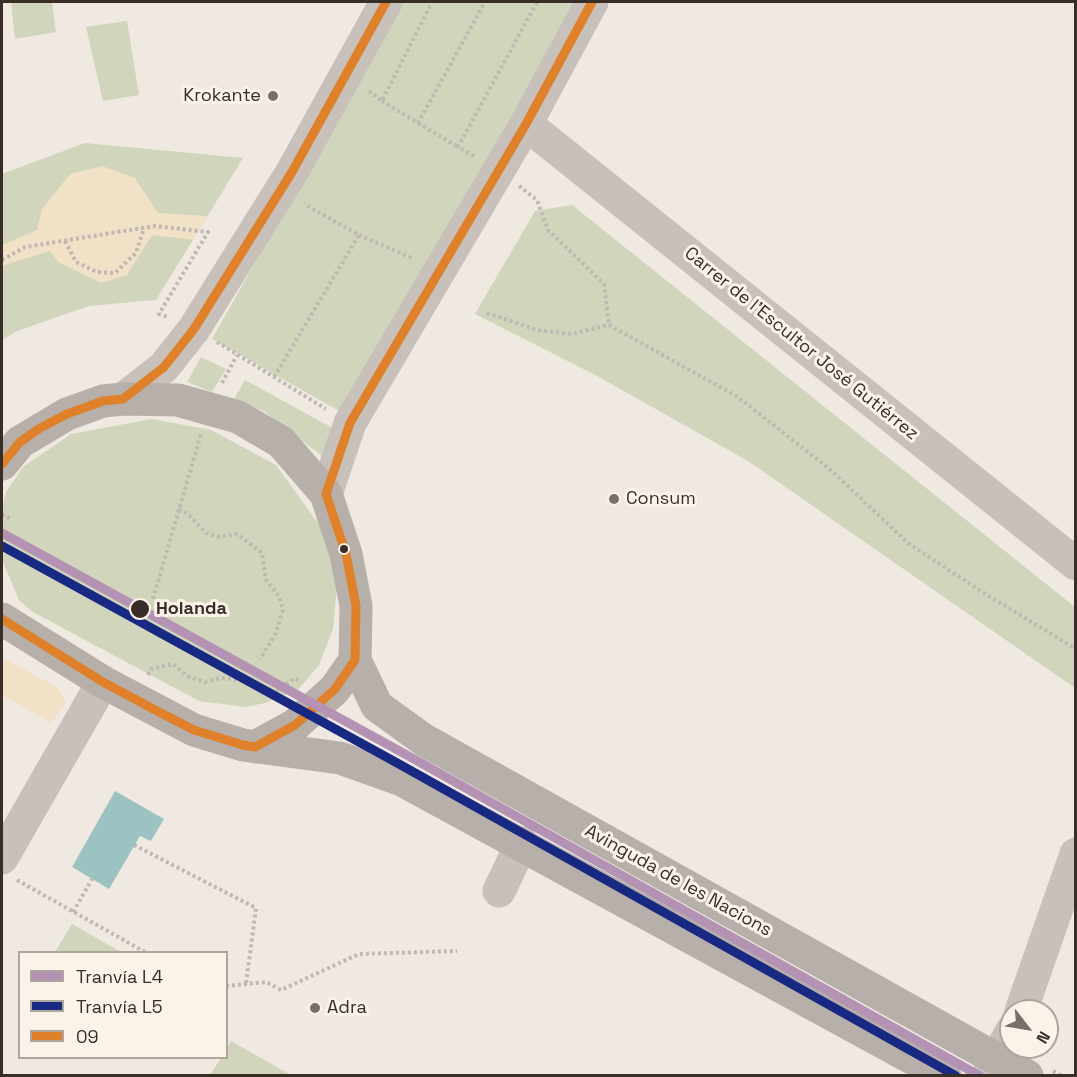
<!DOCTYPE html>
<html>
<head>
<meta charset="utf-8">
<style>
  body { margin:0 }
  #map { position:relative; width:1077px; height:1077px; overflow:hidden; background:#efe9e2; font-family:"Space Grotesk",sans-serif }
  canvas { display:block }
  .frame { position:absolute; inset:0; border:3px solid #392d28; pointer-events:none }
  .legend { position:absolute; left:18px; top:951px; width:210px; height:108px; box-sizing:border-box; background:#fbf3e9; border:2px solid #ada49c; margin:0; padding:8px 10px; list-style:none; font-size:18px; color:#392d28 }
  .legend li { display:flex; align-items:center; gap:12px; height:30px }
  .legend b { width:30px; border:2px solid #ada49c }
  .north { position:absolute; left:999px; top:999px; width:60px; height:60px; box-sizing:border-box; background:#fbf3e9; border:2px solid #ada49c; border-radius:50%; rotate:121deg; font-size:16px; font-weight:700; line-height:24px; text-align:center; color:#392d28 }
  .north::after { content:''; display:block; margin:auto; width:21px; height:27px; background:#796f69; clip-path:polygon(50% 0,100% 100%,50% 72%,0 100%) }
</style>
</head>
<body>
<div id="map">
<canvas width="1077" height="1077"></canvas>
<div class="frame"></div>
<ul class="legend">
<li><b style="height:8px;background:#b392b3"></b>Tranvía L4</li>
<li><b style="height:8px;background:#172983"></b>Tranvía L5</li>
<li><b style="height:8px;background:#df802a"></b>09</li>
</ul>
<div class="north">N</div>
</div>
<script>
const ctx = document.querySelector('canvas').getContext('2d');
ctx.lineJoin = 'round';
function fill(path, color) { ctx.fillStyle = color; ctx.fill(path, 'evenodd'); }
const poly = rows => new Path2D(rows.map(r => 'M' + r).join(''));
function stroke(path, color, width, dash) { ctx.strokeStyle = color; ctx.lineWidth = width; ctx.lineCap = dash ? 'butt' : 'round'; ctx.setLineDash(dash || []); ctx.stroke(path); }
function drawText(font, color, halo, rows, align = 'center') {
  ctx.font = font + ' "Space Grotesk",sans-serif'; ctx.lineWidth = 6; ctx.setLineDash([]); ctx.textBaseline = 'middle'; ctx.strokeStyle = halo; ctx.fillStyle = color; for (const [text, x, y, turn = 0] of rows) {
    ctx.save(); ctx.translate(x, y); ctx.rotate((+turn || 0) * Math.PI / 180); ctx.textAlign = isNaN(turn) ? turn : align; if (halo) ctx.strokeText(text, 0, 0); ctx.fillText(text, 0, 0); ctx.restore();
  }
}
const green = poly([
  [11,2,52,2,56,32,15,39],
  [397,2,580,2,346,415,212,339,357,81],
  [127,21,139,95,103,101,86,27],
  [85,143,243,158,156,300,89,306,17,331,2,340,2,174],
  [572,205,1075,607,1075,688,748,461,599,377,475,314,535,211],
  [201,357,226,369,212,392,187,382],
  [245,380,338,431,322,456,265,412,234,399],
  [152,419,211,430,276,465,328,537,337,586,333,629,319,665,298,690,265,703,246,707,199,701,33,612,19,600,2,560,2,508,6,492,23,467,71,434],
  [72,924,121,952,55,952],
  [231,1041,291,1075,210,1075,221,1058,226,1058,227,1048]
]);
const sand = poly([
  [102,166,135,178,158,213,207,216,193,240,152,235,127,275,101,283,58,262,50,251,2,266,2,245,37,230,42,209,70,174],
  [2,657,58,688,66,703,51,723,2,695]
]);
const water = poly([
  [115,791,164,819,151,841,140,836,109,889,72,867]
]);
const path = poly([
  [369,91,382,101,432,2],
  [382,101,418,123,485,2],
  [418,123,458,147],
  [474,156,458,147,537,2],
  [519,186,537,200,548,230,604,284,609,324],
  [359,235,414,259],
  [65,241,76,262,97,272,115,273,136,253,144,228],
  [2,260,25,247,155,226,208,232,159,314,168,317],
  [487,313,537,330,571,334,609,325,738,397,832,471,908,543,987,595,1076,649],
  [217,342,326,409],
  [274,377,359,235,304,204],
  [222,383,237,355],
  [179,509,188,514,206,533,220,537,237,534,262,553,266,580,279,596,283,610,275,635,260,659],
  [2,514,11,519],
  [153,599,201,434],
  [148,675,151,669,173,664,187,676,205,682,221,678,239,680,263,687,271,695,295,678,301,682],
  [134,845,256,908,246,984],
  [17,880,145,952],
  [73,912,92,879],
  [226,986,266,982,281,990,359,954,457,951],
  [1053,1071,1062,1076]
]);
const minor = poly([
  [526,124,1076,564],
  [123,399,164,367,194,329,292,172,386,2],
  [326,494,350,423,526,124,592,2],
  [2,858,103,682],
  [499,891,522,843],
  [1021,1011,1076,854],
  [988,1076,1011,1032]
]);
const major = poly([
  [2,464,20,442,67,414,103,401,123,399,178,400,238,417,281,442,326,494,346,554,356,606,355,660,335,689,295,725,255,747],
  [2,619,103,682,194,730,243,745,340,758,402,780,945,1076],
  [355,660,377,706,424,740,1027,1076]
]);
const bus1 = poly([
  [2,464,20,442,40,428,67,414,103,401,123,399,164,367,194,329,292,172,386,2],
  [2,619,103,682,157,711,194,730,243,745,255,747,295,725,335,689,355,660,356,606,346,554,326,494,350,423,526,124,592,2]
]);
const tram1 = poly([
  [2,533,405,754,980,1076]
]);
const tram2 = poly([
  [2,546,399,764,956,1076]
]);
const markers = [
  [273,96,6,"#796f69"],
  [614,499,6,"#796f69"],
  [344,549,5,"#392d28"],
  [140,609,10,"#392d28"],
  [315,1008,6,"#796f69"]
];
const poiNames = [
  ["Krokante",261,96,"right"],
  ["Consum",626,499],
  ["Adra",327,1008]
];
const streetNames = [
  ["Carrer de l'Escultor José Gutiérrez",801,344,39],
  ["Avinguda de les Nacions",678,881,29]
];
const stopNames = [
  ["Holanda",156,609]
];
fill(green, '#d0d5bb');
fill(sand, '#f0e1c7');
fill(water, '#9cc2c1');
stroke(path, '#c0b9b3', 4, [3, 3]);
stroke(minor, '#c8c0ba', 33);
stroke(major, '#b7afa9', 33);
stroke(bus1, '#df802a', 9);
stroke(tram1, '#b392b3', 9);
stroke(tram2, '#172983', 9);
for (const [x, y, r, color] of markers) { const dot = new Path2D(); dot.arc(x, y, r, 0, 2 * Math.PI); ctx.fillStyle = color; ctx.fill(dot); stroke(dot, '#fbf3e9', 2); }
drawText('18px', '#392d28', '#fbf3e9', poiNames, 'left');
drawText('18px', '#392d28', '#fbf3e9', streetNames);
drawText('bold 18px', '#392d28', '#fbf3e9', stopNames, 'left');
</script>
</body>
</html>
